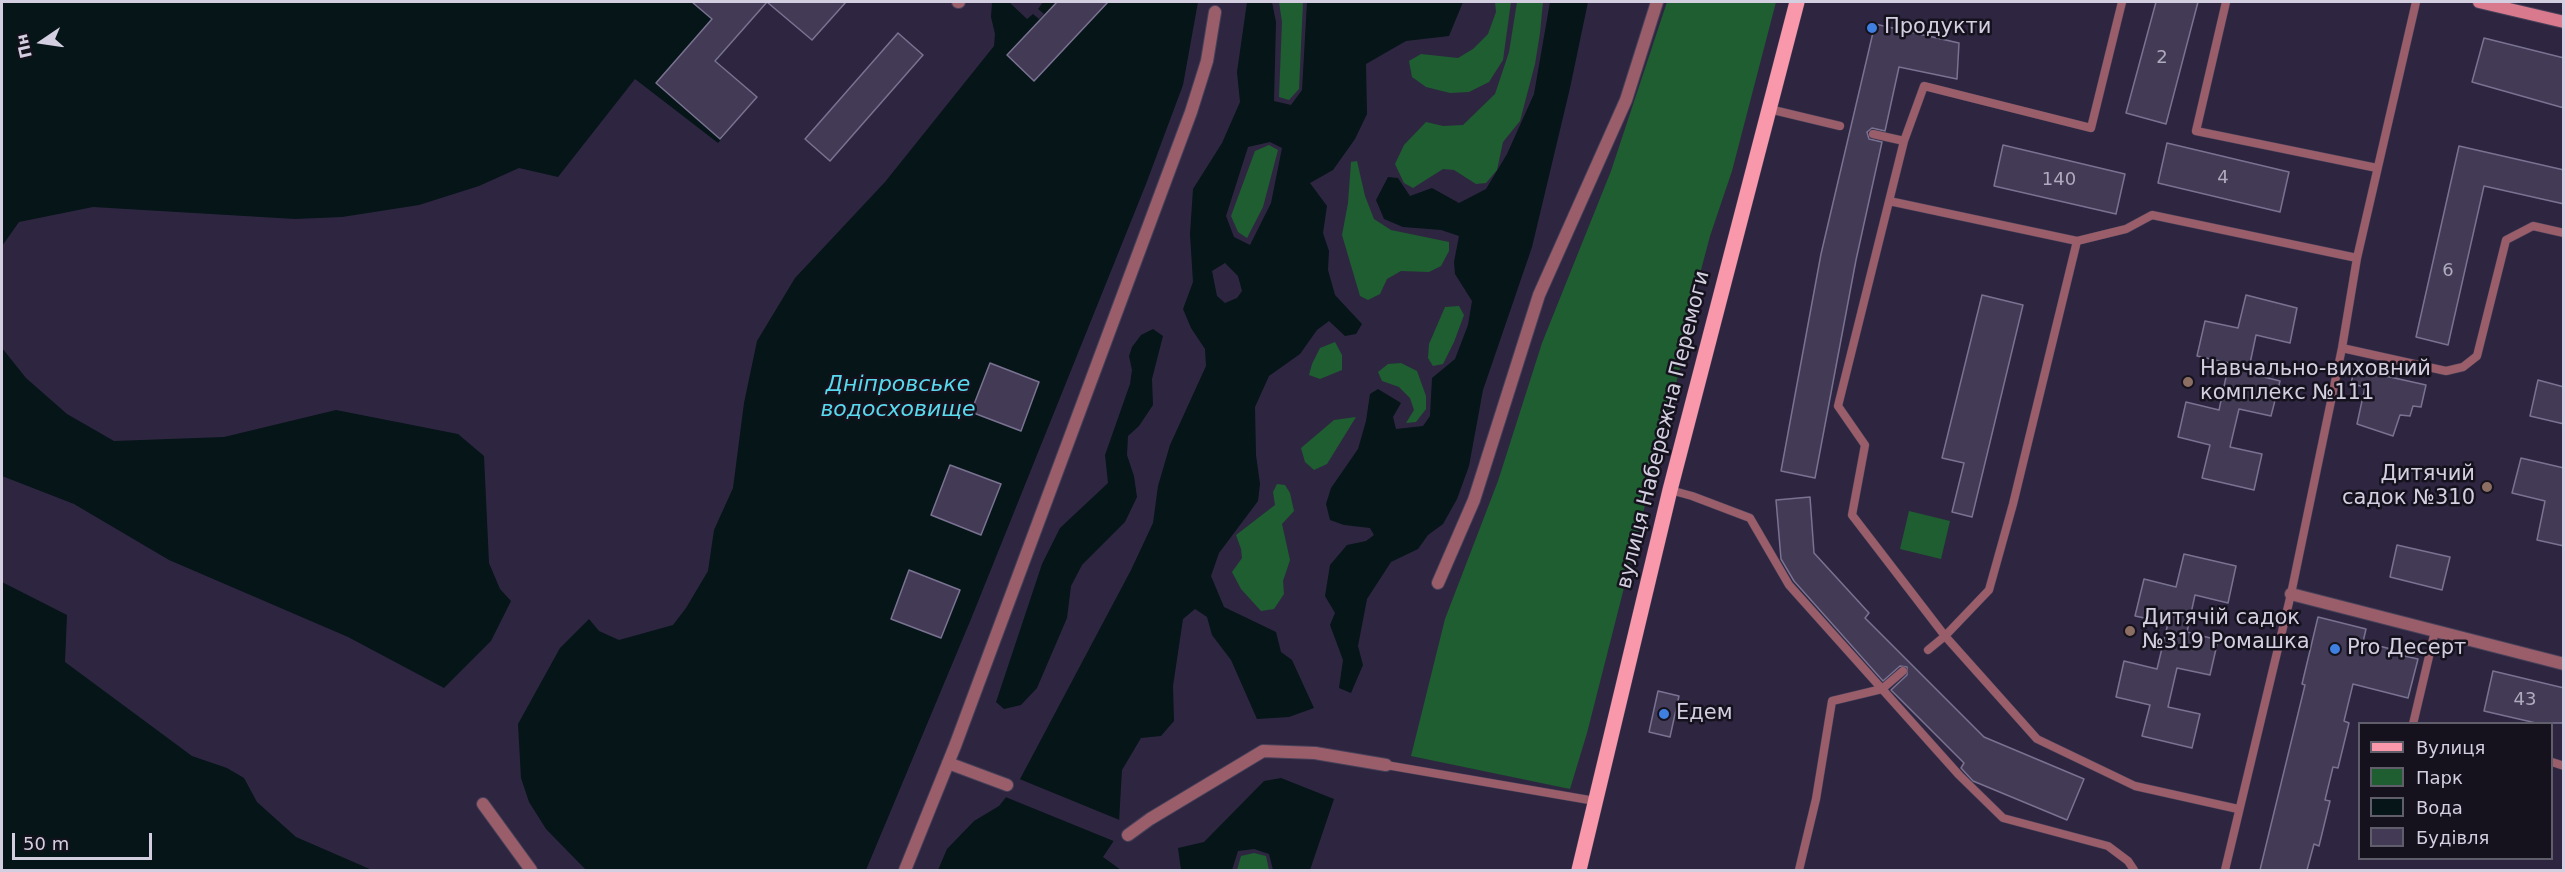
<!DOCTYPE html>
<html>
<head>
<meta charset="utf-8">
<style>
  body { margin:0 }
  #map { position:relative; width:2565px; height:872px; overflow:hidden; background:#2e2640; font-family:"DejaVu Sans",sans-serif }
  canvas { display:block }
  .frame { position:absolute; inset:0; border:3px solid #d3cfe0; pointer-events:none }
  .legend { position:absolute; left:2358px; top:722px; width:195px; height:138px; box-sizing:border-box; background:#15121d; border:2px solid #615e6b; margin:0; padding:8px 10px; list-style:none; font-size:18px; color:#d3cfe0 }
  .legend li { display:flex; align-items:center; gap:12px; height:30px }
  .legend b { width:30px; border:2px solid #615e6b }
  .north { position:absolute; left:12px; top:12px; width:60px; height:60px; -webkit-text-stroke:4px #15121d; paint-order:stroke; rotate:257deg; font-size:16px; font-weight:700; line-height:24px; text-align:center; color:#d3cfe0 }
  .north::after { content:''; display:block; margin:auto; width:21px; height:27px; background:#d3cfe0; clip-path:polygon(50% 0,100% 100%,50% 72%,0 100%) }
  .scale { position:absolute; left:12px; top:833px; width:140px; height:27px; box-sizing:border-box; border:3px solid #d3cfe0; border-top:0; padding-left:8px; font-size:18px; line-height:21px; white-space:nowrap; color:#d3cfe0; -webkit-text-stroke:4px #15121d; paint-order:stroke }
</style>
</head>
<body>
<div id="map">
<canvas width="2565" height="872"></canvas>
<div class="frame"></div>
<ul class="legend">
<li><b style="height:8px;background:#f998ab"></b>Вулиця</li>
<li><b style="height:16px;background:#1e5e31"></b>Парк</li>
<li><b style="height:16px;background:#051518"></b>Вода</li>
<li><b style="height:16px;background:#433b56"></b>Будівля</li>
</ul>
<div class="north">Пн</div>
<div class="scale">50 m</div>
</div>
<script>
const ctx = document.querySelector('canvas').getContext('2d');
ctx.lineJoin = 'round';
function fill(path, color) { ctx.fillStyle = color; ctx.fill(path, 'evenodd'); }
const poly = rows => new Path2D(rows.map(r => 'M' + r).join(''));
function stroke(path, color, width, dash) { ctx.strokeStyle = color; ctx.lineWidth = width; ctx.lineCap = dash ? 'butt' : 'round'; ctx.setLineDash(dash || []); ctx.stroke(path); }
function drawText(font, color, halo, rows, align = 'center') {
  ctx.font = font + ' "DejaVu Sans",sans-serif'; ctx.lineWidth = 5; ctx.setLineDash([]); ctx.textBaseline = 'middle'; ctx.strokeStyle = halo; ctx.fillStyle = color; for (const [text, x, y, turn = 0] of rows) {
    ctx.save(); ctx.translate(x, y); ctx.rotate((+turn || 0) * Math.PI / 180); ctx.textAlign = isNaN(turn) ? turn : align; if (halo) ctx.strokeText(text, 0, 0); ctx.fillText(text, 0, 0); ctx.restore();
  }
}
const green = poly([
  [1279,2,1303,2,1299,89,1289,100,1279,97,1282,22],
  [1495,2,1511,2,1503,60,1489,82,1469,92,1450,93,1426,87,1412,77,1409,61,1421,54,1458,58,1473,49,1488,34,1496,12],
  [1517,2,1543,2,1540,33,1535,64,1520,121,1503,142,1497,170,1486,183,1476,184,1454,170,1443,169,1413,188,1404,183,1395,164,1404,145,1426,122,1443,126,1463,125,1495,94,1509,52],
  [1667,2,1776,2,1732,171,1710,236,1692,304,1681,364,1587,733,1570,789,1411,756,1445,619,1498,481,1542,343,1611,171],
  [1269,145,1278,150,1263,207,1247,238,1238,232,1231,216,1255,151],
  [1357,161,1365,196,1374,219,1391,230,1449,242,1449,251,1441,266,1429,272,1401,271,1387,279,1380,294,1368,300,1360,296,1342,235,1348,203,1351,162],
  [1459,306,1464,315,1454,342,1443,364,1433,366,1428,358,1429,344,1445,307],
  [1335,342,1342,355,1342,370,1320,379,1309,375,1312,364,1320,348],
  [1401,363,1417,371,1426,396,1426,409,1416,422,1406,423,1414,410,1410,398,1399,387,1382,381,1378,372,1388,364],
  [1356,417,1327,464,1314,470,1305,462,1301,448,1334,420],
  [1277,484,1285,485,1290,493,1294,511,1282,524,1290,560,1283,581,1284,594,1274,609,1261,611,1241,589,1232,572,1242,558,1241,549,1236,535,1275,505,1273,492],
  [1909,511,1950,521,1941,559,1900,549],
  [1254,853,1266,856,1269,870,1237,870,1241,856]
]);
const water = poly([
  [2,2,767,2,716,61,757,97,718,143,635,79,558,177,519,168,479,186,419,205,342,217,295,219,93,207,19,222,2,246],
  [992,2,1198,2,1183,85,1146,184,971,619,866,870,586,870,546,829,529,802,521,778,518,724,560,648,589,619,599,631,619,640,673,625,686,608,708,571,714,530,733,488,744,403,757,341,795,278,885,182,994,46,995,34,991,17],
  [1247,2,1272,2,1276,22,1274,101,1291,105,1302,90,1307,2,1463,2,1449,36,1406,41,1366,64,1367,114,1355,139,1333,170,1310,183,1327,206,1323,233,1329,251,1328,270,1335,295,1362,324,1356,334,1345,336,1329,321,1317,330,1300,354,1269,376,1255,407,1256,455,1260,484,1258,501,1219,553,1211,576,1224,607,1276,632,1281,652,1292,660,1314,708,1289,717,1257,719,1231,660,1212,635,1207,617,1195,609,1183,619,1173,686,1174,721,1161,736,1141,738,1122,770,1119,822,1113,842,1103,857,1121,870,938,870,947,849,974,821,999,806,1019,781,1131,570,1153,523,1158,486,1170,445,1206,366,1205,349,1191,328,1183,309,1193,282,1190,234,1193,189,1222,143,1240,102,1237,72],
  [1270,142,1282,148,1271,203,1250,245,1234,237,1226,216,1248,147],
  [1225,263,1238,276,1242,291,1237,298,1225,303,1217,296,1212,271],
  [1550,2,1588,2,1570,88,1532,247,1483,390,1469,466,1457,499,1443,524,1428,535,1418,549,1391,562,1367,599,1358,646,1363,665,1351,693,1339,688,1343,660,1330,625,1335,613,1325,596,1330,565,1347,545,1366,541,1374,535,1370,528,1344,525,1330,520,1326,504,1331,488,1358,449,1366,421,1370,394,1378,389,1401,403,1393,417,1396,429,1423,426,1430,416,1432,378,1455,359,1468,325,1472,301,1455,274,1454,262,1459,236,1441,230,1403,227,1384,219,1376,200,1388,177,1398,178,1410,196,1432,188,1459,203,1486,189,1507,154,1534,94],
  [1153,329,1163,336,1152,379,1153,405,1139,426,1128,436,1127,455,1134,476,1137,497,1125,522,1082,565,1071,586,1067,618,1037,688,1021,705,1004,709,996,702,1042,564,1060,528,1108,483,1105,455,1130,384,1132,370,1129,356,1132,347,1141,335],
  [2,348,26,378,67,414,114,441,224,437,336,410,458,434,484,456,489,563,500,589,511,601,491,641,444,688,348,637,169,560,74,504,2,476],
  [2,582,67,615,65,662,192,756,227,768,244,778,257,802,296,837,372,870,2,870],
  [1281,778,1334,799,1310,870,1273,870,1269,854,1254,849,1238,851,1232,870,1181,870,1178,848,1204,842,1264,781]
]);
const pier = poly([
  [1009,2,1043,2,1038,9,1044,14,1039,19,1033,14,1027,19],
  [1017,778,1122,821,1116,842,1003,796]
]);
const building = poly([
  [692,2,767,2,715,61,757,97,720,139,656,83,712,19,692,2],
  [767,2,846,2,812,40,767,2],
  [1057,2,1108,2,1034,81,1007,55,1057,2],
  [2156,2,2198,2,2166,124,2126,113,2156,2],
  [1875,24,1959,43,1957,79,1899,67,1885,131,1872,128,1867,132,1869,139,1882,142,1856,260,1815,478,1781,471,1821,254,1875,24],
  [898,33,923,55,830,161,805,139,898,33],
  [2484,38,2564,58,2564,108,2472,82,2484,38],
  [2167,143,2289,172,2280,212,2158,183,2167,143],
  [2003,145,2125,174,2116,214,1994,186,2003,145],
  [2459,146,2564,170,2564,204,2484,186,2448,345,2416,337,2459,146],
  [1982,295,2023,305,1972,517,1952,512,1964,463,1942,458,1982,295],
  [2246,295,2297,308,2290,343,2256,335,2248,373,2280,381,2271,416,2239,409,2230,447,2262,454,2254,490,2202,478,2210,445,2178,437,2186,402,2219,410,2229,363,2197,356,2205,321,2238,328,2246,295],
  [990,363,1039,382,1021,431,971,412,990,363],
  [2354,369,2426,385,2421,407,2413,406,2410,416,2400,415,2393,436,2357,424,2365,387,2351,384,2354,369],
  [2538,380,2564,387,2564,424,2530,416,2538,380],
  [2521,458,2564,468,2564,546,2537,540,2545,501,2512,493,2521,458],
  [950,465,1001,484,981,535,931,515,950,465],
  [1810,497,1814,553,1869,613,1865,618,1984,737,2084,779,2067,820,1973,781,1961,768,1964,763,1891,690,1907,675,1907,667,1900,666,1883,681,1794,581,1781,559,1776,500,1810,497],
  [2397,545,2450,557,2442,590,2390,577,2397,545],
  [2184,554,2236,566,2228,603,2195,595,2187,632,2218,640,2210,675,2177,668,2168,707,2200,714,2192,748,2142,736,2150,705,2116,697,2124,661,2157,669,2168,623,2135,616,2144,579,2176,587,2184,554],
  [909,570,960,590,941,638,891,619,909,570],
  [2318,617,2366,629,2363,642,2391,649,2391,653,2418,659,2408,698,2353,684,2344,721,2349,723,2338,768,2333,767,2325,800,2330,801,2319,846,2314,844,2307,870,2260,870,2305,685,2302,684,2318,617],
  [2493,671,2564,688,2564,723,2536,723,2484,711,2493,671],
  [1658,691,1679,696,1670,737,1649,732,1658,691]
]);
const lane = poly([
  [2226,2,2196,131,2377,168],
  [1769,109,1840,126],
  [1873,134,1904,141],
  [1889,201,2077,241,2126,229,2152,215,2357,258],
  [2077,241,2013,504,1989,590,1945,636,2037,739,2135,786,2238,809],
  [2342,348,2446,371,2463,367,2477,356,2506,240,2533,226,2564,233],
  [1670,490,1692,496,1750,518,1789,585,1959,775,2003,818,2108,846,2128,861,2134,870],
  [1928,650,1945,636,1852,515,1865,445,1838,406,1904,141,1924,86,2091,128,2122,2],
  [2413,724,2435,631],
  [2552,762,2564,766],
  [1386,765,1595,801],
  [1799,870,1816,799,1832,701,1882,689,1903,671],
  [2225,870,2291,594,2342,348,2357,258,2416,2]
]);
const street = poly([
  [958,2,959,2],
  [1438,583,1474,500,1539,295,1626,100,1657,2],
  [2291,594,2564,664],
  [948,763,1007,785],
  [483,804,531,870],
  [1128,835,1150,819,1263,751,1315,753,1386,765],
  [905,870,955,746,1191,112,1207,61,1215,12]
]);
const secondary = poly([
  [2479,2,2564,22]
]);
const primary = poly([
  [1579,870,1670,490,1797,2]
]);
const markers = [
  [1872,28,6,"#3f7fe0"],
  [2188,382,6,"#8d6e63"],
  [2487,487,6,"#8d6e63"],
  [2130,631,6,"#8d6e63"],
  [2335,649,6,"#3f7fe0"],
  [1664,714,6,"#3f7fe0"]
];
const numberNames = [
  ["2",2162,58],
  ["4",2223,178],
  ["140",2059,180],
  ["6",2448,271],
  ["43",2525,700]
];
const poiNames = [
  ["Продукти",1884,28],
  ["Навчально-виховний",2200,370],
  ["комплекс №111",2200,394],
  ["Дитячий",2475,475,"right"],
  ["садок №310",2475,499,"right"],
  ["Дитячій садок",2142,619],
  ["№319 Ромашка",2142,643],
  ["Pro Десерт",2347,649],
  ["Едем",1676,714]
];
const streetNames = [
  ["вулиця Набережна Перемоги",1664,430,-76]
];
const waterNames = [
  ["Дніпровське",898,385],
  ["водосховище",898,410]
];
fill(green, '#1e5e31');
fill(water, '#051518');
fill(pier, '#2e2640');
fill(building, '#433b56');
stroke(building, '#7a7291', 1.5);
stroke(lane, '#48415a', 9);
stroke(street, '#48415a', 14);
stroke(secondary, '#48415a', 14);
stroke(primary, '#48415a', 16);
stroke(lane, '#9a5e6a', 8);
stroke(street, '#9a5e6a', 12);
stroke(secondary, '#d8798d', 12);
stroke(primary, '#f998ab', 15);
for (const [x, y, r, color] of markers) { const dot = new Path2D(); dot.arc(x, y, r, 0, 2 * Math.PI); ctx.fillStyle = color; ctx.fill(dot); stroke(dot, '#15121d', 2); }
drawText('18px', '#afaabe', null, numberNames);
drawText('21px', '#d3cfe0', '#15121d', poiNames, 'left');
drawText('21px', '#d3cfe0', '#15121d', streetNames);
drawText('italic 22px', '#57d9ee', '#15121d', waterNames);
</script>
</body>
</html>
